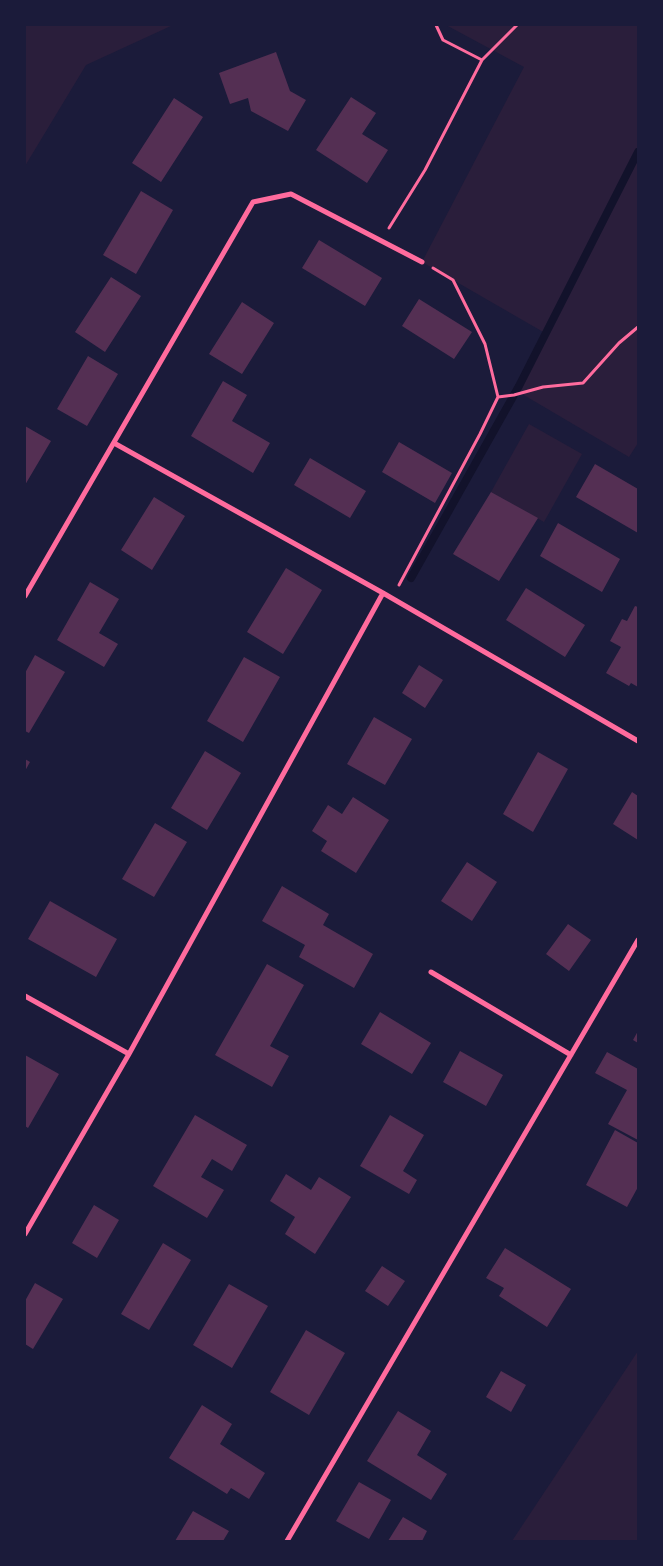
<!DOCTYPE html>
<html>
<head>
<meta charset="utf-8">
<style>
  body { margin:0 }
  #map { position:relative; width:663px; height:1566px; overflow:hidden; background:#1b1b3a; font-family:"Golos Text",sans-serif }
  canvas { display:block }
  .frame { position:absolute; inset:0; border:26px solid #1b1b3a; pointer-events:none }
</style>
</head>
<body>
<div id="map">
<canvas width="663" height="1566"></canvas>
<div class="frame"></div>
</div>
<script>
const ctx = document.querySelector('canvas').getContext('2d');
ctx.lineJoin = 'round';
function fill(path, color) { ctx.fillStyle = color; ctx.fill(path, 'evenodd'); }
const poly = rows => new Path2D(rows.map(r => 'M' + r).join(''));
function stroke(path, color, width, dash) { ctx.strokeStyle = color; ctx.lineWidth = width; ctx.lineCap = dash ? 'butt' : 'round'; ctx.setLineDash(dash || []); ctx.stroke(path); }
const green = poly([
  [25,25,173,25,86,65,25,166],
  [446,25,638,25,638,443,629,457,517,391,545,333,422,262,524,67],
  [529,424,582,454,544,522,491,492],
  [638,1351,638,1541,512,1541]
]);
const stream = poly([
  [411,578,519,386,638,152]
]);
const building = poly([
  [276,52,290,91,306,100,288,131,251,111,248,98,230,104,219,73],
  [351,97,376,113,362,134,388,150,367,183,316,150],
  [174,98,203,117,161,182,132,163],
  [141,191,173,210,136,274,103,255],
  [319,240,382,278,365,306,302,268],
  [111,277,141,296,105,352,75,332],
  [419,299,472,332,454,359,402,326],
  [242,302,274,323,242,374,209,354],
  [88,356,118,374,87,426,57,409],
  [223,381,247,395,232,421,270,443,253,473,191,436],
  [25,426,51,441,25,485],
  [399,442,452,473,435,503,382,472],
  [310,458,366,491,350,518,294,485],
  [595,464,638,489,638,533,576,497],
  [491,492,538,518,499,581,453,554],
  [154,497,185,516,152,570,121,550],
  [558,523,620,559,602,592,540,556],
  [286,568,322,590,283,654,247,632],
  [90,582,119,599,99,633,118,644,104,667,57,640],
  [526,588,585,625,565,657,506,620],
  [635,606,638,607,638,687,631,683,629,686,606,673,621,647,610,641,622,619,627,621],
  [35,655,65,672,29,733,25,731,25,673],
  [244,657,280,677,243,742,207,721],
  [419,665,443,680,425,708,402,693],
  [374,717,412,739,385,785,347,764],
  [205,751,241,773,207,830,171,808],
  [538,752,568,769,533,832,503,814],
  [25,759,30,762,25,771],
  [632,792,638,796,638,840,613,824],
  [353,797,389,820,356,873,321,851,327,841,312,831,328,805,342,814],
  [155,823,187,842,154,897,122,879],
  [467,862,497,882,472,921,441,901],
  [282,886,329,914,323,925,373,954,354,988,299,957,305,945,262,921],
  [50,901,117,939,96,977,28,939],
  [568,924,591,940,569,971,546,954],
  [267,964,304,985,270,1046,289,1056,272,1087,215,1055],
  [380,1012,431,1043,412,1074,361,1044],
  [638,1031,638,1043,633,1040],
  [460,1051,503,1075,486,1106,443,1082],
  [607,1052,638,1069,638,1140,608,1124,627,1090,595,1073],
  [25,1055,59,1074,28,1128,25,1126],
  [195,1115,247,1145,232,1171,212,1159,201,1177,224,1190,207,1218,153,1186],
  [390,1115,424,1135,403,1171,417,1180,409,1194,360,1166],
  [615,1130,638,1143,638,1187,627,1207,586,1185],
  [286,1174,311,1190,319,1177,351,1197,315,1254,285,1234,295,1217,270,1201],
  [94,1205,119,1220,97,1258,72,1243],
  [163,1243,191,1260,149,1330,121,1314],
  [505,1248,571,1289,547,1327,499,1296,504,1288,486,1278],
  [382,1266,405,1281,388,1306,365,1291],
  [35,1283,63,1299,33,1349,25,1344,25,1301],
  [229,1284,268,1306,232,1368,193,1345],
  [306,1330,345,1353,309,1415,270,1392],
  [501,1371,526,1385,511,1412,486,1397],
  [202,1405,232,1424,220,1444,265,1473,249,1499,231,1488,227,1494,169,1458],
  [398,1411,431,1431,417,1455,447,1474,431,1500,367,1461],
  [359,1482,391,1500,369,1539,336,1521],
  [193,1511,229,1531,223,1541,175,1541],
  [403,1517,427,1531,422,1541,388,1541]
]);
const path = poly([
  [436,25,443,40,482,60],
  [389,228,425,170,482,60,517,25],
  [498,397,514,395,543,387,583,383,619,343,638,327],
  [399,585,480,434,498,397,485,344,453,280,433,268]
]);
const minor = poly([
  [114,443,383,593,638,741],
  [25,596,253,202,291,194,422,262],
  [431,972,571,1055],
  [25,996,129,1054],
  [25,1234,129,1054,383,593],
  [287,1541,638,940]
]);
fill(green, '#2a1e3b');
stroke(stream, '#12122b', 8);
fill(building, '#542f53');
stroke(path, '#ff6b9d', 3);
stroke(minor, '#ff6b9d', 5);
</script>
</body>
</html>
